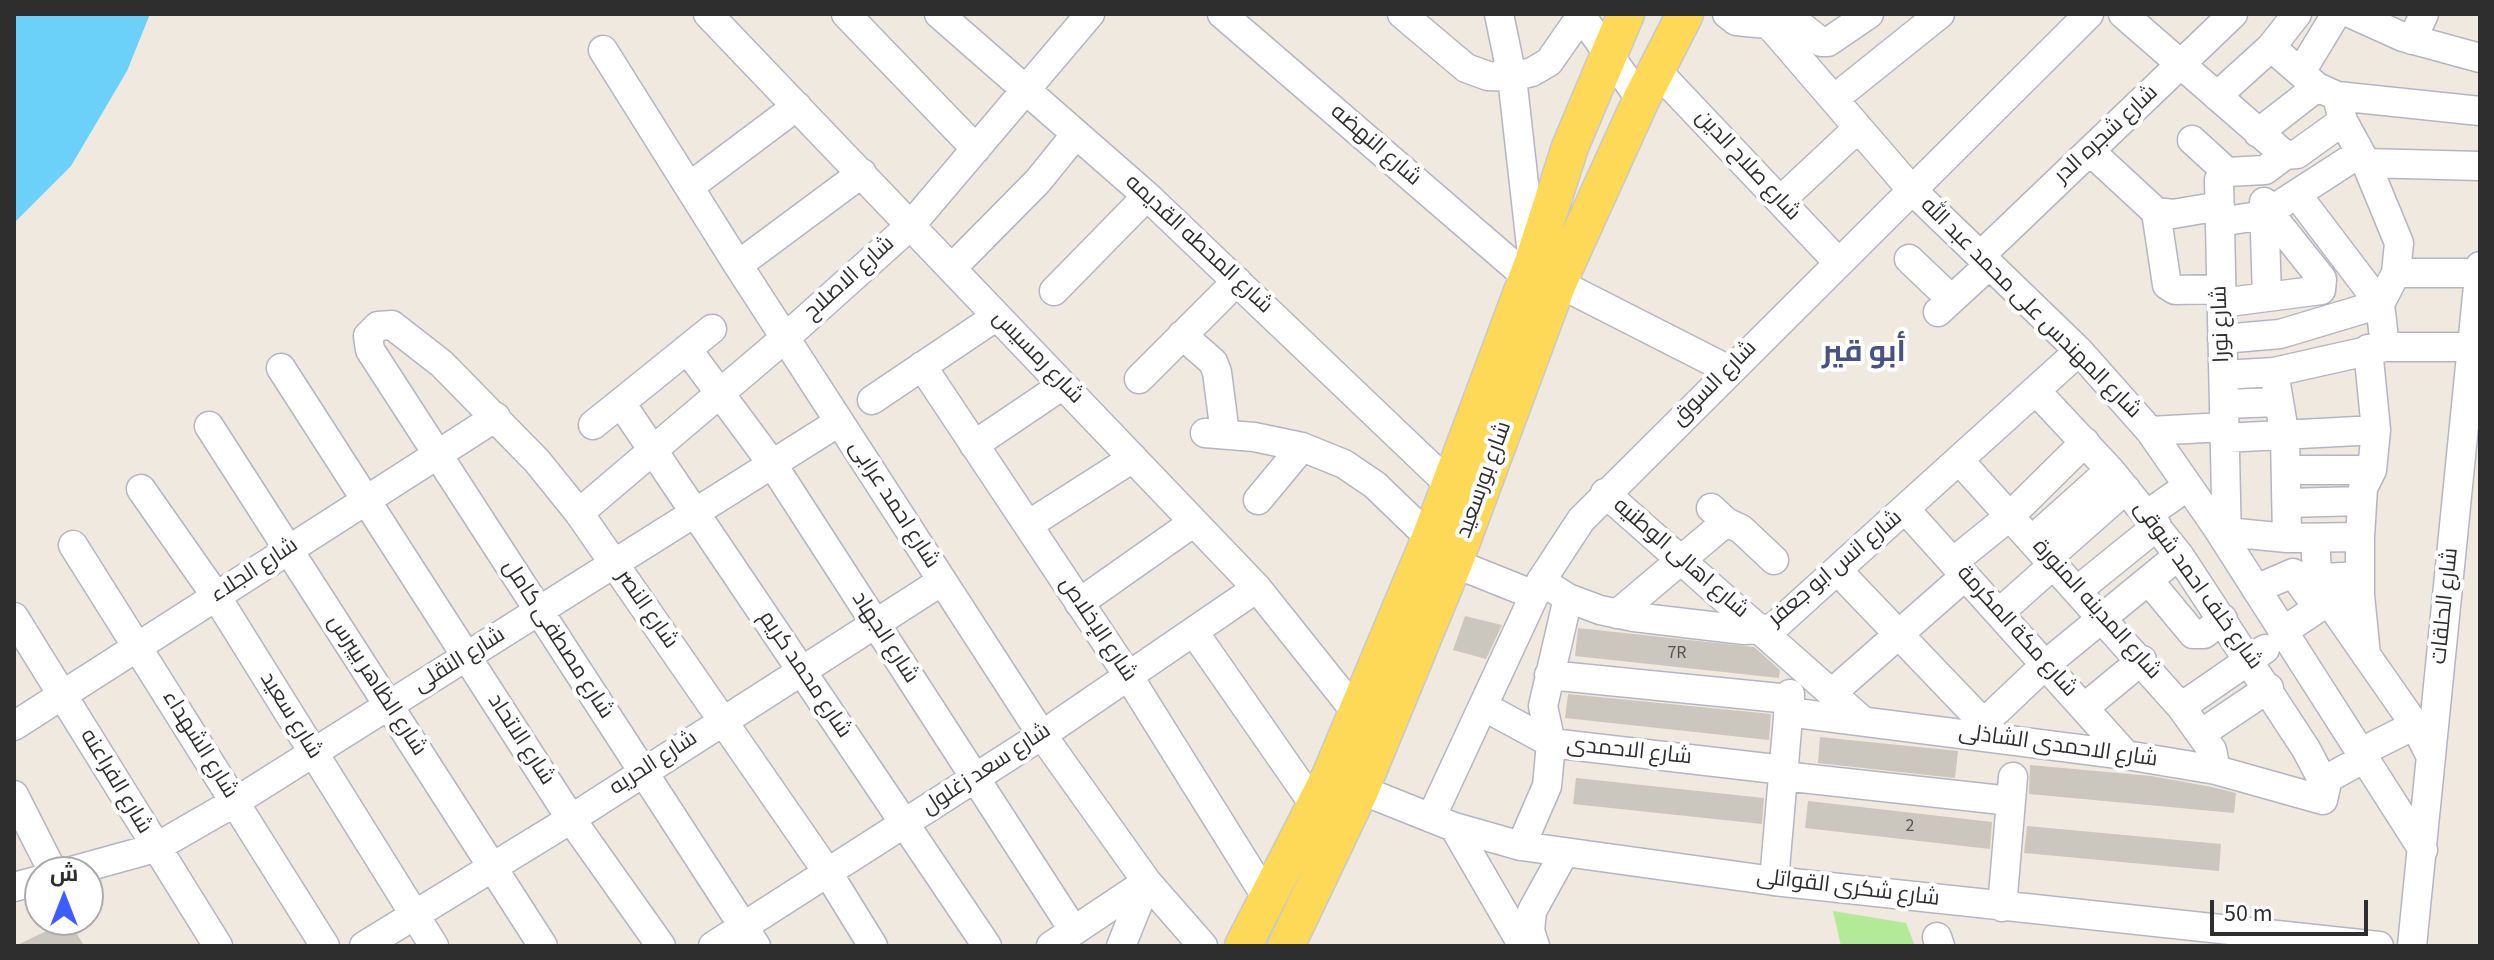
<!DOCTYPE html>
<html>
<head>
<meta charset="utf-8">
<style>
  body { margin:0 }
  #map { position:relative; width:2494px; height:960px; overflow:hidden; background:#f0e9df; font-family:"Source Sans 3",Cairo,sans-serif }
  canvas { display:block }
  .frame { position:absolute; inset:0; border:16px solid #2e2e2e; pointer-events:none }
  .north { position:absolute; left:24px; top:856px; width:80px; height:80px; box-sizing:border-box; background:#fff; border:2px solid #ababab; border-radius:50%; rotate:0deg; font-size:22px; font-weight:700; line-height:32px; text-align:center; color:#2e2e2e }
  .north::after { content:''; display:block; margin:auto; width:28px; height:36px; background:#3d5eff; clip-path:polygon(50% 0,100% 100%,50% 72%,0 100%) }
  .scale { position:absolute; left:2210px; top:900px; width:158px; height:36px; box-sizing:border-box; border:4px solid #2e2e2e; border-top:0; padding-left:10px; font-size:24px; line-height:28px; white-space:nowrap; color:#2e2e2e; -webkit-text-stroke:6px #fff; paint-order:stroke }
</style>
</head>
<body>
<div id="map">
<canvas width="2494" height="960"></canvas>
<div class="frame"></div>
<div class="north">ش</div>
<div class="scale">50 m</div>
</div>
<script>
const ctx = document.querySelector('canvas').getContext('2d');
ctx.lineJoin = 'round';
function fill(path, color) { ctx.fillStyle = color; ctx.fill(path, 'evenodd'); }
const poly = rows => new Path2D(rows.map(r => 'M' + r).join(''));
function stroke(path, color, width, dash) { ctx.strokeStyle = color; ctx.lineWidth = width; ctx.lineCap = dash ? 'butt' : 'round'; ctx.setLineDash(dash || []); ctx.stroke(path); }
function drawText(font, color, halo, rows, align = 'center') {
  ctx.font = font + ' "Source Sans 3",Cairo,sans-serif'; ctx.lineWidth = 8; ctx.setLineDash([]); ctx.textBaseline = 'middle'; ctx.strokeStyle = halo; ctx.fillStyle = color; for (const [text, x, y, turn = 0] of rows) {
    ctx.save(); ctx.translate(x, y); ctx.rotate((+turn || 0) * Math.PI / 180); ctx.textAlign = isNaN(turn) ? turn : align; if (halo) ctx.strokeText(text, 0, 0); ctx.fillText(text, 0, 0); ctx.restore();
  }
}
const green = poly([
  [1833,911,1906,923,1915,946,1841,946]
]);
const water = poly([
  [14,14,150,14,127,71,71,166,14,223]
]);
const building = poly([
  [1465,616,1502,625,1486,659,1453,650],
  [1578,628,1754,647,1780,670,1779,678,1575,656],
  [1568,694,1771,714,1769,740,1565,718],
  [1820,737,1958,751,1955,778,1818,763],
  [2030,765,2151,776,2212,787,2236,793,2234,813,2029,794],
  [1576,778,1764,798,1762,824,1573,804],
  [1808,801,1992,822,1990,849,1805,828],
  [2027,826,2221,844,2219,871,2024,853],
  [69,920,84,946,15,946]
]);
const minor = poly([
  [708,14,1257,588,1356,712],
  [846,14,976,149],
  [939,14,1147,196,1450,485],
  [1222,14,1527,277],
  [1402,14,1466,68,1488,76,1512,77,1532,72,1549,62,1581,16],
  [1499,14,1512,77,1532,255],
  [1580,14,1641,100],
  [1727,14,1736,21,1767,24,1774,30,1911,189,2079,351,2150,431,2216,526,2423,850],
  [1786,14,1821,42,1828,42,1869,14],
  [2123,14,2285,155,2297,154,2343,121],
  [2352,14,2403,37,2480,58],
  [2412,40,2424,14],
  [2271,47,2317,87,2337,96,2480,111],
  [603,50,738,265,1042,735,1147,882,1203,946],
  [1656,70,1838,262],
  [2301,72,2336,14],
  [2217,96,2271,47,2297,14],
  [2337,96,2343,121,2366,163,2399,243,2396,273,2380,304,2385,347],
  [1834,99,1940,14],
  [2258,133,2317,87],
  [2192,140,2227,172],
  [2090,151,2156,212,2173,214,2220,206],
  [2366,163,2480,166],
  [689,187,797,106],
  [1780,201,1858,128],
  [2264,202,2267,297],
  [2156,212,2167,285,2175,290,2221,289],
  [2220,222,2264,215,2360,153],
  [1980,256,2233,14],
  [1909,259,1951,299],
  [738,265,862,173],
  [952,268,1038,181,1076,134],
  [2396,273,2479,273],
  [1558,283,1729,370],
  [1054,291,1147,196],
  [2221,303,2321,290,2322,279,2279,225,2264,215],
  [1938,312,1989,265],
  [1182,335,1213,362,1217,372,1225,434],
  [2222,339,2280,334,2380,304,2298,196],
  [687,349,773,465,1074,931],
  [922,366,1129,677,1267,898],
  [281,368,571,819,661,946],
  [2274,372,2285,437,2287,538],
  [2224,375,2274,372,2385,347,2472,347],
  [1139,379,1237,281],
  [872,400,997,316],
  [621,403,987,946],
  [2224,404,2279,402],
  [593,425,712,329],
  [209,426,543,946],
  [2150,431,2224,427],
  [1205,433,1254,437,1302,447,1344,464,1375,485,1430,538],
  [2224,438,2376,430],
  [974,445,1063,385],
  [1959,460,2181,707,2212,750,2216,770],
  [2286,470,2372,470],
  [141,489,216,596,434,946],
  [1605,493,1863,721],
  [1258,500,1302,447],
  [2287,503,2362,501],
  [1711,508,1726,522,1741,529,1774,560],
  [1906,510,2126,755],
  [579,513,785,338,911,225,1090,14],
  [2148,514,2188,486],
  [1028,525,1133,458],
  [2227,532,2287,538,2360,537],
  [2315,538,2317,572,2323,578,2360,576],
  [2032,540,2110,470],
  [2227,543,2219,180,2227,172,2265,170,2285,155],
  [73,545,325,946],
  [2048,558,2126,489],
  [1953,562,2010,516,2085,442],
  [1454,563,1534,595],
  [1838,571,1997,737],
  [1541,581,1568,598,1600,610,1634,617,1744,630,1773,628,2079,351],
  [2149,581,2193,634,2204,634,2223,619],
  [2256,589,2293,573,2318,608],
  [2078,590,2157,526],
  [1079,603,1194,522],
  [2330,603,2415,725,2431,757],
  [1999,613,2054,564],
  [1617,614,1726,522],
  [14,617,218,946],
  [1194,632,1315,806],
  [2282,632,2318,608,2347,598],
  [2366,655,2360,595,2360,537,2363,488,2372,470,2376,430,2368,349],
  [1549,675,1790,699],
  [1833,692,1965,576],
  [1483,706,1551,743,1784,770],
  [2181,707,2265,649],
  [2084,708,2142,660],
  [1788,712,2126,755,2216,770,2323,800,2326,787,2306,749,2179,555,2110,470,2036,391],
  [1986,721,2045,665,2179,555],
  [14,726,496,417],
  [2202,733,2269,688],
  [2361,752,2415,725],
  [1783,776,2011,801],
  [2323,781,2365,758],
  [1341,782,1454,827,1521,846,1774,881,2379,946],
  [14,795,53,872],
  [1431,818,1541,581,1581,520,2089,14],
  [1454,827,1523,946],
  [1521,846,1547,786,1551,743,1543,706,1568,598],
  [68,872,155,848,235,802,839,422],
  [1774,881,1790,694],
  [14,887,40,880],
  [2002,907,2013,777],
  [1937,937,1940,946],
  [364,946,571,819,942,581],
  [713,946,1042,735,1257,588],
  [756,946,370,350,368,336,378,326,392,325,442,364,537,461,579,513,828,873,873,946],
  [1051,946,1147,882],
  [1121,946,1147,882],
  [1535,946,1530,931,1532,911,1564,853],
  [2412,946,2480,266]
]);
const major = poly([
  [1243,946,1330,776,1430,538,1533,262,1570,147,1626,14],
  [1286,946,1360,791,1454,563,1558,283,1641,100,1685,14]
]);
const numberNames = [
  ["7R",1677,654],
  ["2",1910,827]
];
const streetNames = [
  ["شارع شجره الدر",2107,135,-43],
  ["شارع النهضه",1375,146,41],
  ["شارع صلاح الدين",1747,166,47],
  ["شارع المحطه القديمه",1198,245,43],
  ["شارع الاصلاح",850,279,-42],
  ["شارع المهندس على محمد عبد الله",2030,309,45],
  ["شارع نورا",2222,324,-92],
  ["شارع رمسيس",1037,358,46],
  ["شارع السوق",1715,384,-45],
  ["شارع بورسعيد",1485,480,-70],
  ["شارع احمد عرابى",893,505,57],
  ["شارع اهالى الوطنيه",1680,559,41],
  ["شارع انس ابو جعفر",1836,569,-40],
  ["شارع الجلاء",255,571,-33],
  ["شارع خلف احمد شوقى",2197,586,54],
  ["شارع الحلقات",2446,606,-84],
  ["شارع النصر",646,610,55],
  ["شارع المدينه المنورة",2096,610,48],
  ["شارع الإخلاص",1097,630,56],
  ["شارع مكة المكرمة",2016,632,48],
  ["شارع الجهاد",884,638,57],
  ["شارع مصطفى كامل",557,640,57],
  ["شارع النقلى",460,661,-32],
  ["شارع محمد كريم",804,675,56],
  ["شارع الظاهر بيبرس",376,686,57],
  ["شارع سعيد",290,716,58],
  ["شارع الاتحاد",520,740,57],
  ["شارع الشهداء",199,745,58],
  ["شارع الاحمدى الشاذلى",2058,747,8],
  ["شارع الاحمدى",1629,752,6],
  ["شارع الحريه",654,764,-33],
  ["شارع سعد زغلول",987,770,-33],
  ["شارع الفراعنه",115,782,59],
  ["شارع شكرى القواتلى",1848,889,7]
];
const districtNames = [
  ["أبو قير",1864,354]
];
fill(green, '#b3ea98');
fill(water, '#6bd1f9');
fill(building, '#cbc7be');
stroke(minor, '#b3b5c2', 31);
stroke(major, '#c9c9c9', 39);
stroke(minor, '#fff', 28);
stroke(major, '#fdd957', 36);
drawText('18px', '#555452', null, numberNames);
drawText('22px', '#2e2e2e', '#fff', streetNames);
drawText('bold 30px', '#495283', '#fff', districtNames);
</script>
</body>
</html>
